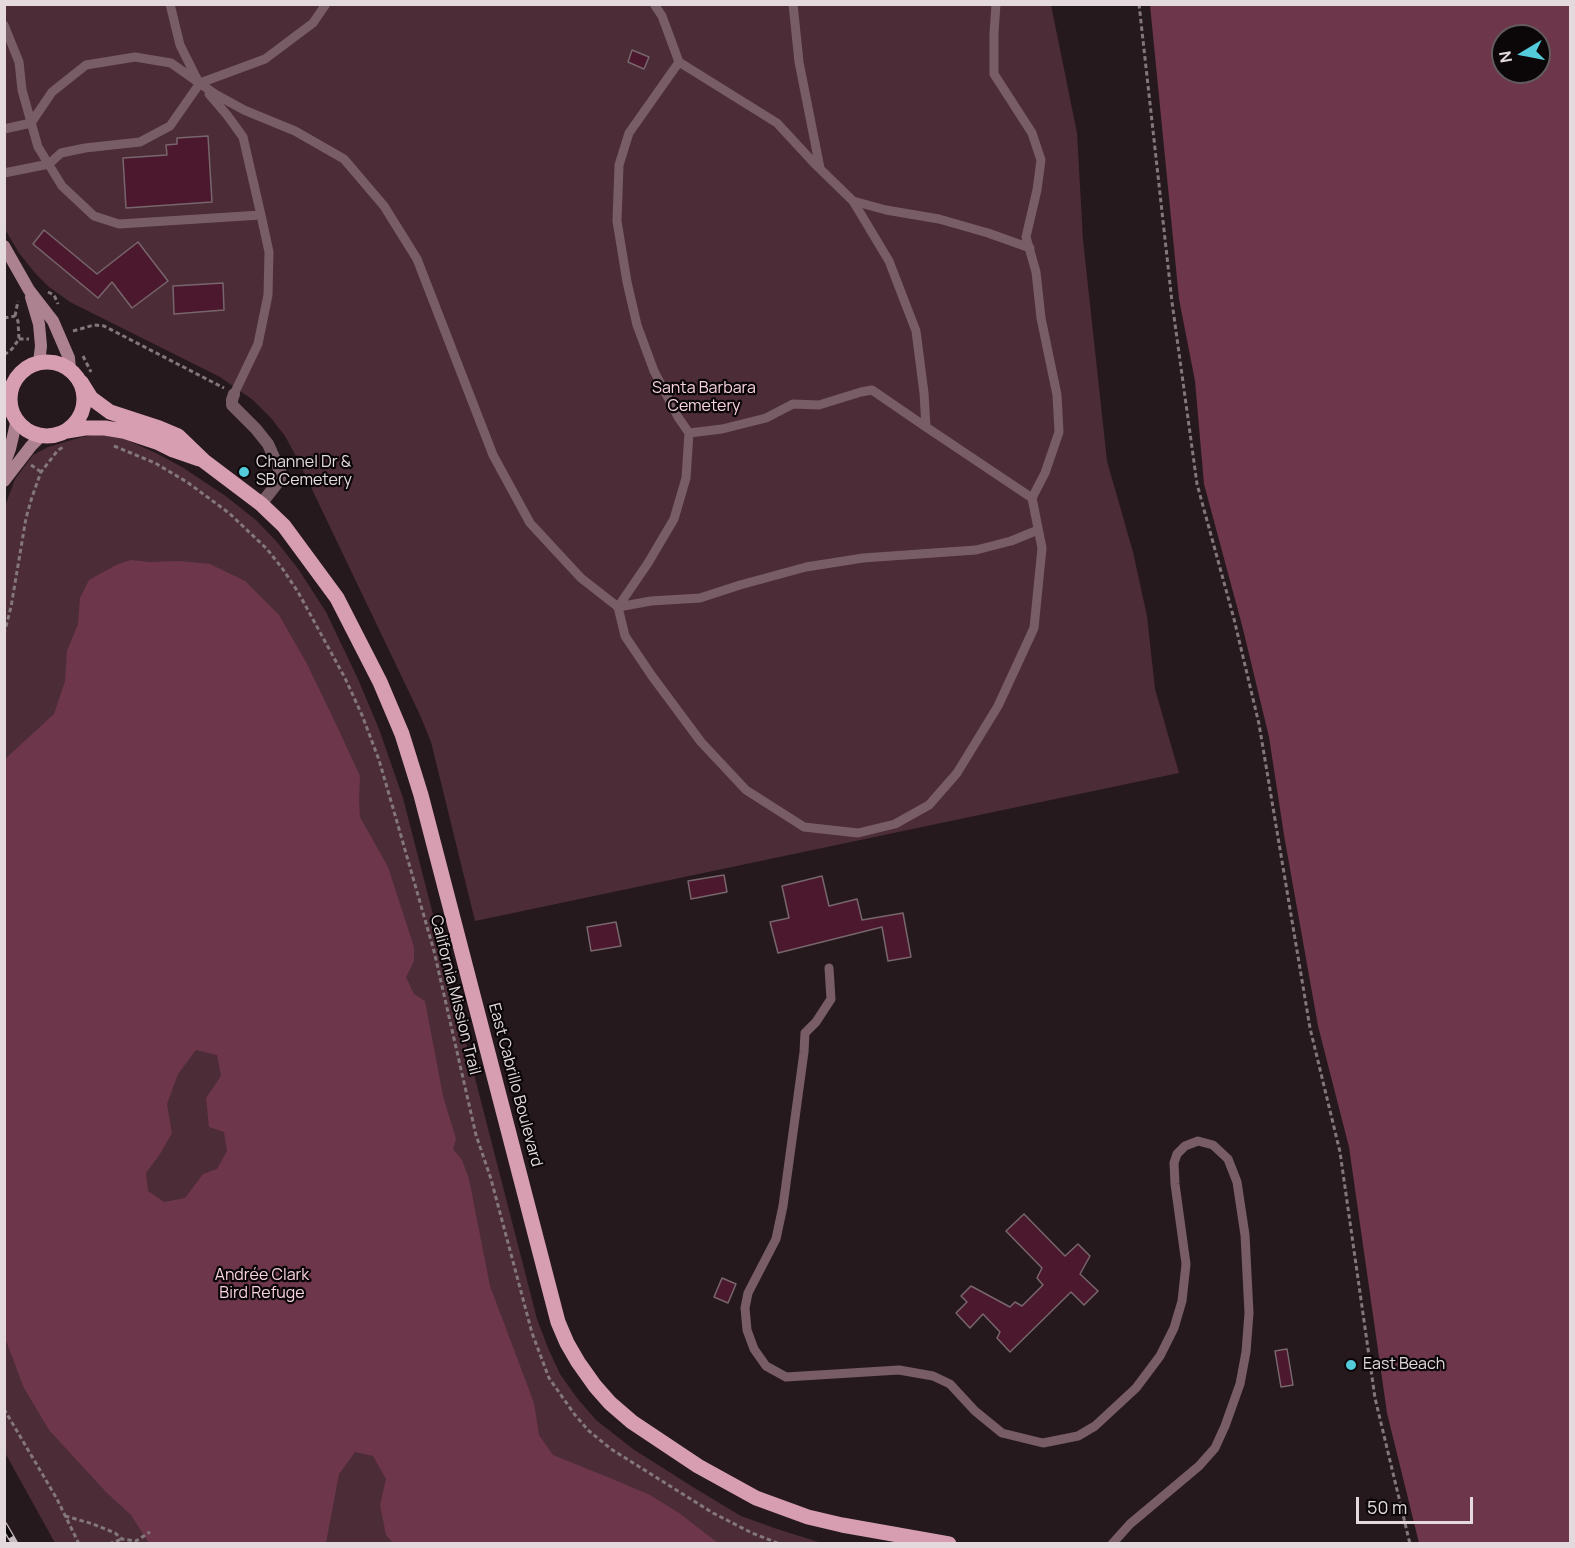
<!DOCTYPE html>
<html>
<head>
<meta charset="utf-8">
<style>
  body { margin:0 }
  #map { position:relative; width:1575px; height:1548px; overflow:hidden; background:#26191d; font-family:Manrope,sans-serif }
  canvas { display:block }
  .frame { position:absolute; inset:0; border:6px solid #e4dadd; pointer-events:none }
  .north { position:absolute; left:1491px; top:24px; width:60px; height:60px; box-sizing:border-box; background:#0b0608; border:2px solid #625b5d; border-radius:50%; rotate:260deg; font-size:16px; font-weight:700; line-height:24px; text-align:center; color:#e4dadd }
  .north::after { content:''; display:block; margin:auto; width:21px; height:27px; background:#53cbdb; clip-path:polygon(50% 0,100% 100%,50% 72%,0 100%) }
  .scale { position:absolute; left:1356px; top:1497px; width:117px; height:27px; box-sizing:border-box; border:3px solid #e4dadd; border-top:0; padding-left:8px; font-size:18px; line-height:21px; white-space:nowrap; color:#e4dadd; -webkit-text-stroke:4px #0b0608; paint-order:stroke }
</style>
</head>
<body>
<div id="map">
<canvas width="1575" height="1548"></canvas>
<div class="frame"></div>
<div class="north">N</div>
<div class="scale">50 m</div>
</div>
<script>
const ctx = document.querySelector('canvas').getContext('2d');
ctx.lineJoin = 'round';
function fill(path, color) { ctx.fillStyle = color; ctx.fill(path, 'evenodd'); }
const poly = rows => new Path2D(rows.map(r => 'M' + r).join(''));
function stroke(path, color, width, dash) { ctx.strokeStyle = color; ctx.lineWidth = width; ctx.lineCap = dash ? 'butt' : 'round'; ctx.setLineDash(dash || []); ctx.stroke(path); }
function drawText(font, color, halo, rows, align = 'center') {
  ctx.font = font + ' Manrope,sans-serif'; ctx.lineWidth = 4.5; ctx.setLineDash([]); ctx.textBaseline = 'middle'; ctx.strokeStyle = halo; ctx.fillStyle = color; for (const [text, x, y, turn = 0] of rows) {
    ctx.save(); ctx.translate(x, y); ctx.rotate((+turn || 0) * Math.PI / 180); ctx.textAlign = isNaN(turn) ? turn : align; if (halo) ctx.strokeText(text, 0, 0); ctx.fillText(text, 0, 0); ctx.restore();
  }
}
const green = poly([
  [5,5,1051,5,1077,133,1083,240,1107,461,1133,552,1147,616,1155,689,1179,773,475,921,431,742,420,715,297,458,285,436,271,418,253,400,220,377,70,302,49,287,35,273,19,253,6,231,5,228],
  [98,434,120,437,156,453,182,467,227,497,257,521,277,542,299,570,326,612,358,679,379,729,403,798,537,1319,548,1348,560,1374,577,1398,596,1420,633,1449,696,1489,741,1516,777,1529,822,1543,55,1543,4,1451,4,509,15,479,33,455,48,447,82,437]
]);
const water = poly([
  [1150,5,1570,5,1570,1543,1419,1543,1387,1413,1349,1147,1318,1026,1284,835,1269,737,1243,629,1204,484,1195,381,1179,299],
  [1503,36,1539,36,1539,72,1503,72],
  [131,560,149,562,179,561,210,564,245,581,279,615,306,662,335,722,360,776,359,799,360,817,388,867,414,947,414,961,406,977,414,994,425,1001,443,1096,456,1139,453,1149,462,1160,469,1179,490,1286,534,1403,539,1435,553,1455,610,1478,650,1495,679,1513,718,1543,393,1543,386,1535,380,1505,386,1479,373,1456,355,1452,339,1474,326,1543,149,1543,131,1515,107,1493,49,1430,24,1388,5,1338,5,759,54,714,65,681,67,651,78,624,80,598,89,580,116,565],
  [196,1050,217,1055,221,1076,206,1098,209,1127,224,1132,227,1151,217,1169,203,1174,185,1198,164,1202,148,1191,146,1173,160,1154,172,1133,167,1104,178,1074]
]);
const building = poly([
  [632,50,649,57,644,69,628,62,632,50],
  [208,136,212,202,126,208,123,158,167,155,166,145,177,144,177,138,208,136],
  [44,230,97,274,138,242,168,281,132,308,112,282,98,298,33,244,44,230],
  [223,283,224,310,174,314,173,286,223,283],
  [724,875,727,892,691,899,688,881,724,875],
  [822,876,829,906,857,899,862,920,903,913,911,957,888,961,882,927,778,953,770,922,789,918,782,886,822,876],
  [616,922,621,946,591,951,587,927,616,922],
  [1024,1214,1065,1256,1078,1244,1090,1256,1080,1274,1098,1291,1084,1305,1071,1292,1010,1352,997,1338,1000,1332,983,1314,970,1328,956,1313,967,1302,961,1296,971,1286,1010,1307,1015,1302,1022,1306,1043,1285,1037,1278,1042,1268,1006,1231,1024,1214],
  [722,1278,736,1284,728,1303,714,1297,722,1278],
  [1287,1349,1293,1385,1281,1387,1275,1351,1287,1349]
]);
const path = poly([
  [1139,4,1172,302,1197,484,1234,619,1259,724,1310,1028,1340,1152,1375,1398,1410,1544],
  [48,292,54,295,58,304],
  [15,316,18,301],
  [4,318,15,316,18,321,19,339,12,349,4,355],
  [73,331,94,325,104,326,224,388],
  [19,339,29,339],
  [83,356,91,372],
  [114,446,155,463,187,482,229,513,267,549,282,568,298,592,345,678,362,715,379,760,393,808,434,951,476,1135,491,1179,532,1333,549,1378,575,1415,589,1431,611,1449,713,1513,752,1533,780,1544],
  [31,465,41,472],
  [4,634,11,607,26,518,32,497,41,472,58,450,65,446],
  [4,1409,57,1499,79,1544],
  [65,1516,93,1524,115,1533,122,1539,136,1541,150,1532],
  [109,1544,122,1539]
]);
const lane = poly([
  [170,4,180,45,198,81],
  [793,4,799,62,820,168],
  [996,4,994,33,994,74,1032,133,1041,160,1037,190,1026,237,1036,272,1041,318,1057,395,1059,432,1045,473,1032,498],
  [4,25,19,62,22,90,38,147,62,186,94,216,119,224,261,215,269,252,268,295,258,344,234,394],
  [679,62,629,133,619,165,617,221,627,282,637,325,654,371,678,417,689,433,722,429,766,418,793,404,819,405,861,392,872,390,926,427],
  [209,94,227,115,243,137,261,215],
  [4,129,31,123,52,92,86,65,135,57,171,63,215,94,244,110,295,131,344,159,384,206,417,259,493,455,530,523,581,578,618,607,625,636,652,676,701,742,746,790,804,827,858,833,895,824,929,805,957,773,998,706,1034,628,1042,548,1032,498,926,427,924,393,916,331,889,261,853,201,814,163,777,123,679,62,662,16,654,4],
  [4,173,49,164,61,153,85,148,140,142,170,126,200,83,265,59,313,23,326,4],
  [853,201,886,210,939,219,988,233,1030,248],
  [689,433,686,478,674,519,648,563,618,607,651,601,700,598,740,585,806,567,863,558,976,550,1011,541,1038,530],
  [829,968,831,999,816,1022,805,1033,804,1052,783,1206,776,1239,748,1293,745,1308,747,1330,754,1349,766,1366,786,1377,899,1370,933,1376,950,1384,975,1411,1002,1433,1043,1443,1078,1436,1095,1426,1136,1388,1160,1356,1174,1328,1182,1301,1186,1264,1175,1184,1174,1163,1177,1154,1185,1146,1198,1141,1213,1145,1228,1159,1237,1182,1245,1235,1249,1313,1246,1352,1240,1384,1225,1426,1215,1448,1199,1466,1130,1524,1112,1544]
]);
const street = poly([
  [234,394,232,400,232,405,256,429,268,444,280,471,281,476,279,481,261,504]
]);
const secondary = poly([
  [4,246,29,290,53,321,69,358,70,369],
  [31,297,39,324,41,346,39,363],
  [4,465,10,449,17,419],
  [4,481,31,446,41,436]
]);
const primary = poly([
  '10 399a37 37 0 1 1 74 0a37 37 0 1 1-74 0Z',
  [81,382,91,398,110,412,159,428,178,436,204,461,261,504,284,526,337,598,380,682,402,734,421,795,558,1322,567,1343,578,1362,595,1386,610,1403,632,1422,698,1466,756,1498,808,1517,842,1525,949,1544],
  [67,431,85,428,105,428,123,431,159,443,173,450,199,459]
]);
const rail = poly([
  [4,1525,15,1544]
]);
const markers = [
  [244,472,6,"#53cbdb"],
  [1351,1365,6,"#53cbdb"]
];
const parkNames = [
  ["Santa Barbara",704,389],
  ["Cemetery",704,407],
  ["Andrée Clark",262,1276],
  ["Bird Refuge",262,1294]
];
const poiNames = [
  ["Channel Dr &",256,463],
  ["SB Cemetery",256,481],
  ["East Beach",1363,1365]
];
const streetNames = [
  ["California Mission Trail",455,995,76],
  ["East Cabrillo Boulevard",515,1085,75]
];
fill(green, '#4c2c37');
fill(water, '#6d364b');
fill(building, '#4c182e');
stroke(building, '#77666c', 1.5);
stroke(path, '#83777b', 3, [4.5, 3]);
stroke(lane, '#785d66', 9);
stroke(street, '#785d66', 12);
stroke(secondary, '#ad8290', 12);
stroke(primary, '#d69eb0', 15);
stroke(rail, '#c7bdc0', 7);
stroke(rail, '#0b0608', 4.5, [14]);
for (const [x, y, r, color] of markers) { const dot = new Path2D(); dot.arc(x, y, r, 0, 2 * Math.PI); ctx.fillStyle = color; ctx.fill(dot); stroke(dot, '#0b0608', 2); }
drawText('16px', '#f8d2de', '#0b0608', parkNames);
drawText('16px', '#e4dadd', '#0b0608', poiNames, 'left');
drawText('16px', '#e4dadd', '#0b0608', streetNames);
</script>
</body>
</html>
